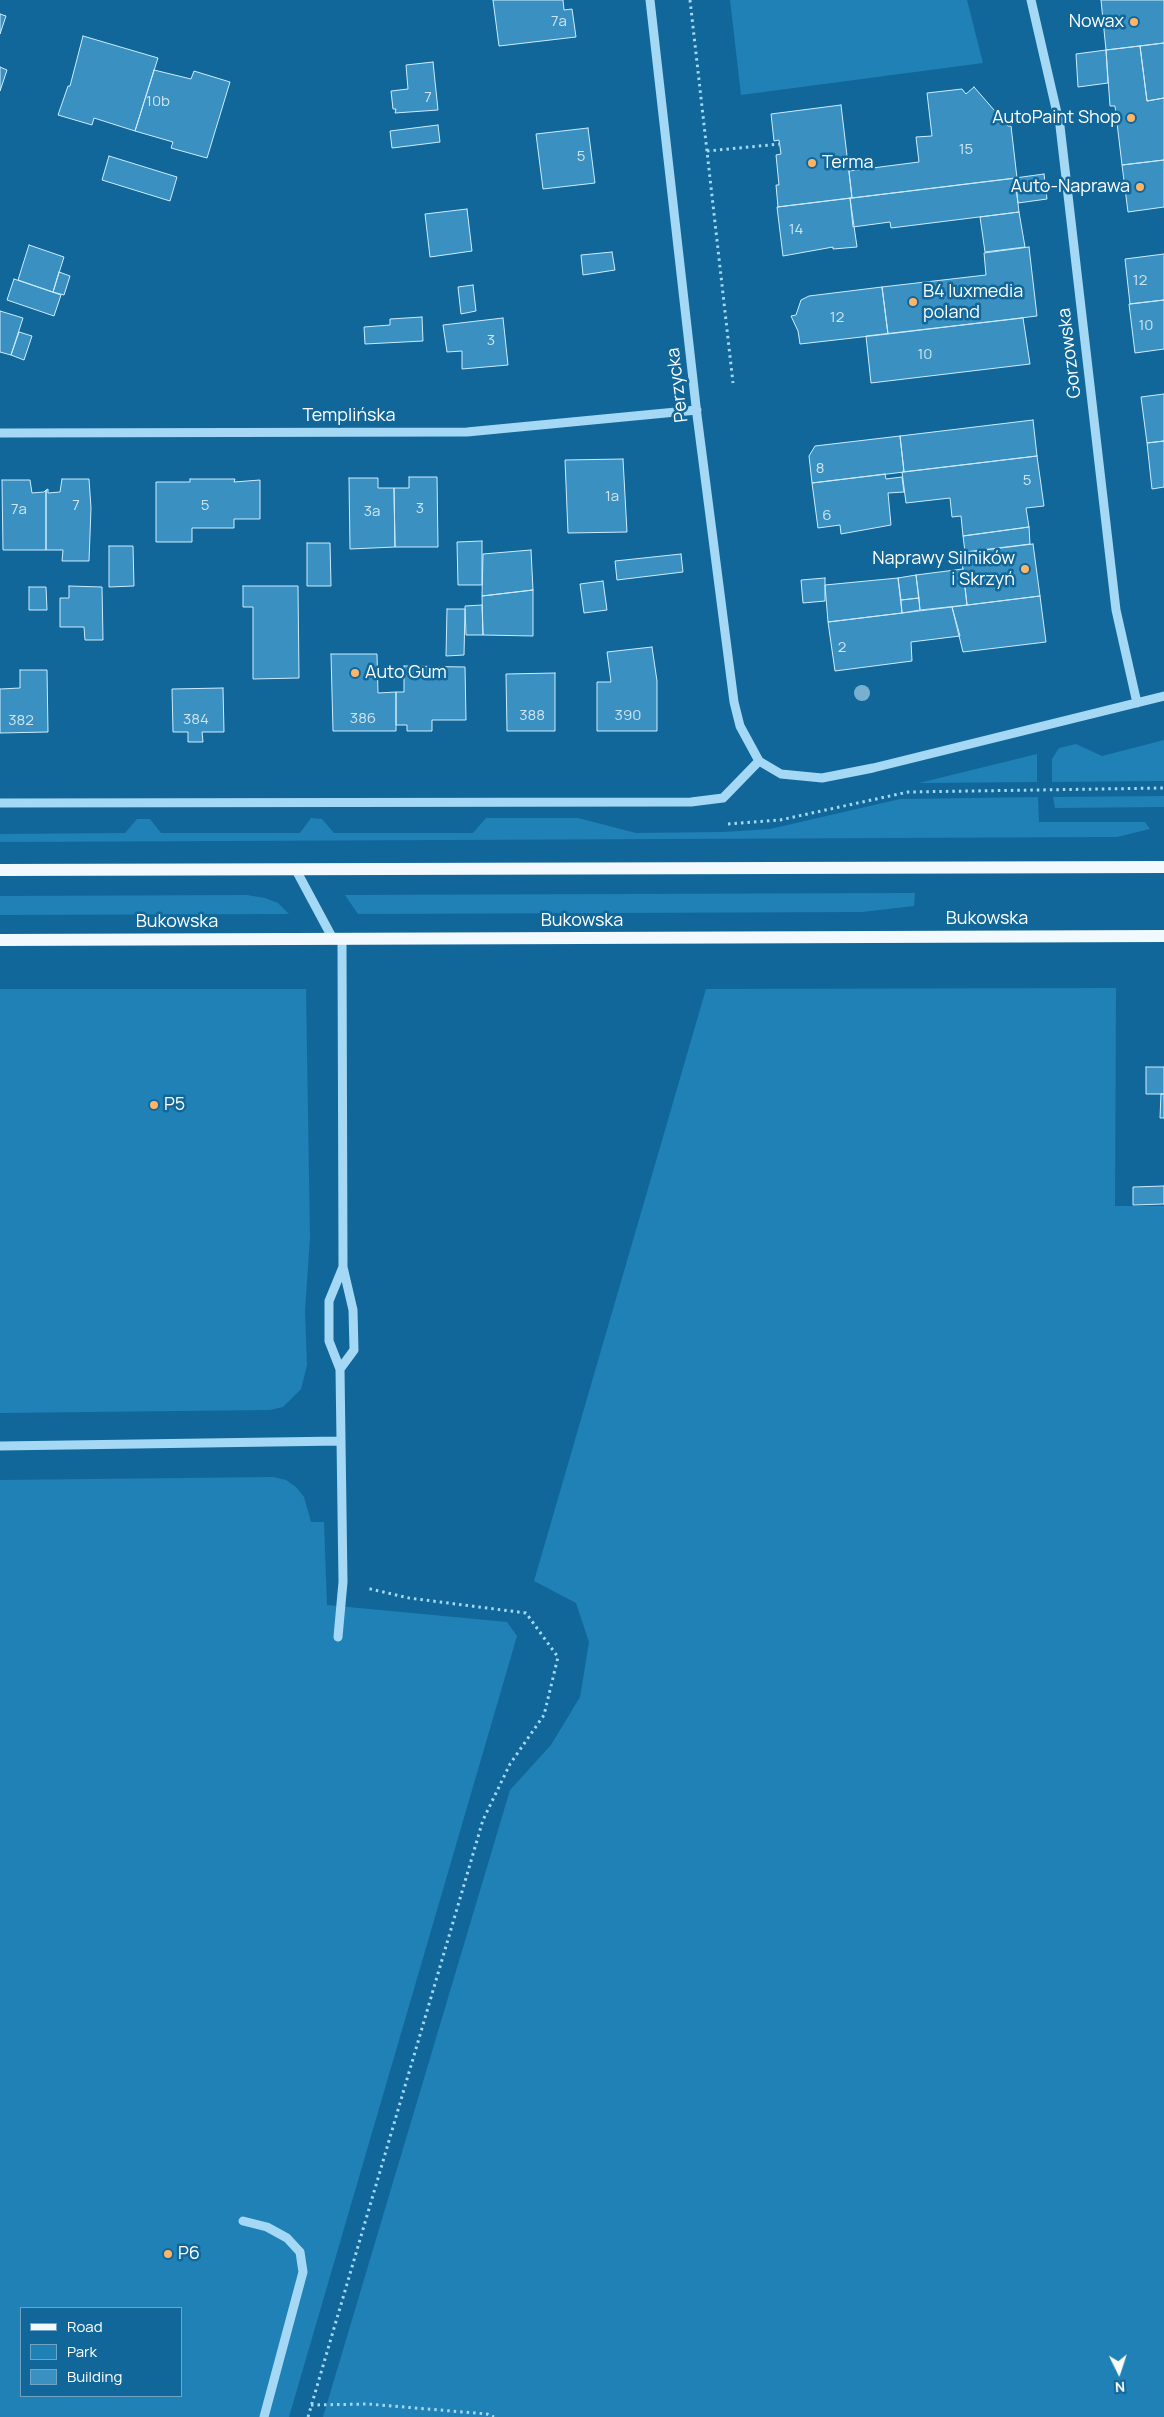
<!DOCTYPE html>
<html>
<head>
<meta charset="utf-8">
<style>
  body { margin:0 }
  #map { position:relative; width:1164px; height:2417px; overflow:hidden; background:#116799; font-family:Manrope,sans-serif }
  canvas { display:block }
  .legend { position:absolute; left:20px; top:2307px; width:162px; height:90px; box-sizing:border-box; background:#116799; border:1px solid #70a4c2; margin:0; padding:6px 9px; list-style:none; font-size:15px; color:#fff }
  .legend li { display:flex; align-items:center; gap:10px; height:25px }
  .legend b { width:25px; border:1px solid #70a4c2 }
  .north { position:absolute; left:1094px; top:2347px; width:50px; height:50px; -webkit-text-stroke:4px #116799; paint-order:stroke; rotate:176deg; font-size:14px; font-weight:700; line-height:20px; text-align:center; color:#fff }
  .north::after { content:''; display:block; margin:auto; width:18px; height:22px; background:#fff; clip-path:polygon(50% 0,100% 100%,50% 72%,0 100%) }
</style>
</head>
<body>
<div id="map">
<canvas width="1164" height="2417"></canvas>
<ul class="legend">
<li><b style="height:6px;background:#f1f9ff"></b>Road</li>
<li><b style="height:14px;background:#2081b7"></b>Park</li>
<li><b style="height:14px;background:#3a91c1"></b>Building</li>
</ul>
<div class="north">N</div>
</div>
<script>
const ctx = document.querySelector('canvas').getContext('2d');
ctx.lineJoin = 'round';
function fill(path, color) { ctx.fillStyle = color; ctx.fill(path, 'evenodd'); }
const poly = rows => new Path2D(rows.map(r => 'M' + r).join(''));
function stroke(path, color, width, dash) { ctx.strokeStyle = color; ctx.lineWidth = width; ctx.lineCap = dash ? 'butt' : 'round'; ctx.setLineDash(dash || []); ctx.stroke(path); }
function drawText(font, color, halo, rows, align = 'center') {
  ctx.font = font + ' Manrope,sans-serif'; ctx.lineWidth = 5; ctx.setLineDash([]); ctx.textBaseline = 'middle'; ctx.strokeStyle = halo; ctx.fillStyle = color; for (const [text, x, y, turn = 0] of rows) {
    ctx.save(); ctx.translate(x, y); ctx.rotate((+turn || 0) * Math.PI / 180); ctx.textAlign = isNaN(turn) ? turn : align; if (halo) ctx.strokeText(text, 0, 0); ctx.fillText(text, 0, 0); ctx.restore();
  }
}
const green = poly([
  [730,0,967,0,983,63,741,95],
  [1164,740,1164,781,1052,782,1052,759,1059,748,1076,744,1102,756],
  [1037,754,1037,782,919,783],
  [1164,796,1164,807,1055,808,1053,797],
  [1038,797,1039,822,1145,822,1150,829,1117,837,0,842,0,834,125,833,137,819,150,819,161,833,300,833,311,818,322,819,334,833,473,833,486,818,578,818,636,833,723,832,770,829,900,799],
  [915,893,914,906,862,912,358,914,345,895],
  [247,895,265,898,278,903,289,914,0,915,0,896],
  [1116,988,1115,1206,1164,1206,1164,2417,323,2417,510,1790,551,1745,580,1697,589,1642,576,1603,534,1581,706,989],
  [0,989,306,989,310,1238,305,1311,307,1365,301,1389,283,1407,270,1410,0,1413],
  [273,1477,286,1480,296,1487,304,1497,311,1522,324,1522,327,1605,507,1622,517,1636,289,2417,0,2417,0,1480],
  [21,2308,181,2308,181,2396,21,2396]
]);
const building = poly([
  [493,0,563,0,564,10,572,9,576,37,499,46,493,0],
  [1101,0,1164,0,1164,43,1106,50,1101,0],
  [0,14,6,16,0,34,0,14],
  [83,36,158,58,135,131,94,118,92,125,58,115,68,86,70,86,83,36],
  [1164,43,1164,98,1147,101,1140,46,1164,43],
  [1140,46,1147,101,1164,98,1164,160,1122,165,1115,106,1110,106,1106,50,1140,46],
  [1106,50,1108,83,1078,87,1076,54,1106,50],
  [433,62,438,110,395,113,396,109,393,109,391,91,408,89,406,65,433,62],
  [0,67,7,70,0,91,0,67],
  [154,70,191,79,194,71,230,82,207,158,171,148,173,142,135,131,154,70],
  [974,87,1008,126,1011,126,1017,178,852,198,849,171,919,162,916,137,932,136,927,93,962,89,966,94,974,87],
  [841,105,852,198,778,207,776,185,779,185,776,155,781,154,779,140,774,141,771,114,841,105],
  [438,125,440,142,392,148,390,131,438,125],
  [588,128,595,183,543,189,536,134,588,128],
  [109,156,177,177,170,201,102,180,109,156],
  [1164,160,1164,207,1128,212,1122,165,1164,160],
  [1044,174,1047,199,1018,203,1015,178,1044,174],
  [1015,178,1019,212,891,228,890,222,853,227,850,198,852,198,1015,178],
  [850,198,857,247,833,249,833,247,783,256,777,207,850,198],
  [467,209,472,251,430,257,425,214,467,209],
  [1019,212,1025,247,985,252,980,217,1019,212],
  [29,245,64,257,53,292,18,280,29,245],
  [1029,247,1037,316,888,334,882,287,986,275,984,253,1029,247],
  [612,252,615,270,583,275,581,255,612,252],
  [1164,254,1164,300,1130,304,1125,259,1164,254],
  [59,272,70,276,64,295,53,292,59,272],
  [14,279,61,295,54,316,7,300,14,279],
  [473,285,476,311,461,314,458,287,473,285],
  [882,287,888,334,800,344,798,331,791,316,796,315,801,300,809,296,882,287],
  [1164,300,1164,349,1135,353,1129,304,1164,300],
  [0,311,23,318,11,355,0,352,0,311],
  [422,317,423,341,365,344,364,327,390,325,390,319,422,317],
  [503,318,508,365,462,369,462,351,447,352,443,325,503,318],
  [1023,318,1030,364,871,383,866,336,1023,318],
  [19,332,32,336,24,360,11,355,19,332],
  [1164,394,1164,441,1147,443,1141,397,1164,394],
  [1033,420,1037,456,904,472,900,436,1033,420],
  [900,436,904,472,812,483,809,456,815,446,900,436],
  [1164,441,1164,487,1152,489,1147,443,1164,441],
  [1037,456,1044,506,1026,508,1029,527,963,536,961,516,952,517,950,498,906,503,902,472,1037,456],
  [623,459,627,532,568,533,565,460,623,459],
  [885,474,886,479,902,477,904,492,888,493,891,525,841,534,840,525,818,528,812,483,885,474],
  [409,477,437,477,438,547,395,547,394,488,409,488,409,477],
  [349,478,378,478,378,488,394,488,395,547,350,549,349,478],
  [62,479,89,479,91,508,89,561,62,561,63,550,46,550,46,490,48,489,48,493,60,492,62,479],
  [190,479,235,479,234,482,260,480,260,519,234,519,234,528,192,528,192,542,156,542,156,482,190,482,190,479],
  [2,480,30,480,32,493,44,492,46,490,46,550,3,550,2,480],
  [1029,527,1030,544,965,552,963,536,1029,527],
  [482,541,482,585,458,585,457,542,482,541],
  [307,543,330,543,331,586,307,586,307,543],
  [1033,544,1040,596,967,605,961,553,1033,544],
  [109,546,133,546,134,586,109,587,109,546],
  [531,550,533,590,482,596,483,554,531,550],
  [681,554,683,572,617,580,615,561,681,554],
  [963,569,967,605,920,610,916,575,963,569],
  [916,575,919,598,901,600,898,578,916,575],
  [825,578,825,601,803,603,801,580,825,578],
  [898,578,902,613,828,622,825,585,898,578],
  [603,581,607,610,584,613,580,584,603,581],
  [69,586,102,587,103,640,85,640,84,627,60,627,60,598,69,598,69,586],
  [243,586,298,586,299,678,253,679,253,607,243,607,243,586],
  [29,587,46,587,47,610,29,610,29,587],
  [533,590,533,636,483,635,482,596,533,590],
  [1040,596,1046,642,963,652,952,607,1040,596],
  [919,598,920,610,902,613,901,600,919,598],
  [482,605,483,635,466,635,465,606,482,605],
  [952,607,960,636,911,642,912,661,835,671,828,622,952,607],
  [447,609,465,609,464,655,446,656,447,609],
  [652,647,657,681,657,731,597,731,597,682,611,682,607,652,652,647],
  [331,654,377,654,378,693,396,692,396,731,333,731,331,654],
  [404,666,465,667,466,720,432,720,432,731,407,731,407,725,396,725,396,692,404,692,404,666],
  [20,670,47,670,48,732,0,733,0,689,20,688,20,670],
  [555,673,555,731,507,731,506,674,555,673],
  [223,688,224,732,202,732,203,742,188,742,188,732,173,732,172,689,223,688],
  [1146,1067,1164,1067,1164,1094,1146,1094,1146,1067],
  [1161,1094,1164,1094,1164,1118,1160,1118,1161,1094],
  [1164,1186,1164,1204,1133,1205,1133,1187,1164,1186]
]);
const path = poly([
  [690,0,733,383],
  [707,151,780,144],
  [728,824,780,820,908,792,1164,788],
  [311,2405,368,2404,487,2414,494,2417],
  [308,2417,483,1820,510,1764,544,1715,558,1657,526,1613,409,1598,366,1588]
]);
const minor = poly([
  [650,0,697,415,734,702,740,726,759,761,781,774,822,778,873,768,1164,696],
  [1031,0,1060,126,1116,610,1137,703],
  [0,433,467,432,697,410],
  [0,803,691,802,723,798,759,761],
  [296,870,333,939],
  [340,1369,354,1350,353,1310,343,1267,342,939],
  [0,1446,341,1441],
  [338,1637,343,1582,340,1369,329,1341,329,1301,343,1267],
  [243,2221,267,2227,287,2238,300,2252,303,2272,264,2417]
]);
const major = poly([
  [0,870,1164,867],
  [0,940,1164,936]
]);
const trees = [
  [862,693]
];
const markers = [
  [1134,22,5,"#ffb567"],
  [1131,118,5,"#ffb567"],
  [812,163,5,"#ffb567"],
  [1140,187,5,"#ffb567"],
  [913,302,5,"#ffb567"],
  [1025,569,5,"#ffb567"],
  [355,673,5,"#ffb567"],
  [154,1105,5,"#ffb567"],
  [168,2254,5,"#ffb567"]
];
const numberNames = [
  ["7a",559,22],
  ["7",428,98],
  ["10b",158,102],
  ["15",966,150],
  ["5",581,157],
  ["14",796,230],
  ["12",1140,281],
  ["12",837,318],
  ["10",1146,326],
  ["3",491,341],
  ["10",925,355],
  ["8",820,469],
  ["5",1027,481],
  ["1a",612,497],
  ["7",76,506],
  ["5",205,506],
  ["3",420,509],
  ["7a",19,510],
  ["3a",372,512],
  ["6",827,516],
  ["2",842,648],
  ["388",532,716],
  ["390",628,716],
  ["386",363,719],
  ["384",196,720],
  ["382",21,721]
];
const poiNames = [
  ["Nowax",1124,22,"right"],
  ["AutoPaint Shop",1121,118,"right"],
  ["Terma",822,163],
  ["Auto-Naprawa",1130,187,"right"],
  ["B4 luxmedia",923,292],
  ["poland",923,313],
  ["Naprawy Silników",1015,559,"right"],
  ["i Skrzyń",1015,580,"right"],
  ["Auto Gum",365,673],
  ["P5",164,1105],
  ["P6",178,2254]
];
const streetNames = [
  ["Gorzowska",1070,353,-97],
  ["Perzycka",678,385,-97],
  ["Templińska",349,416],
  ["Bukowska",987,919],
  ["Bukowska",582,921],
  ["Bukowska",177,922]
];
fill(green, '#2081b7');
fill(building, '#3a91c1');
stroke(building, '#ccecfe', 1);
stroke(path, '#a4d8f4', 3, [2.5, 4]);
stroke(minor, '#a4d8f4', 9);
stroke(major, '#f1f9ff', 12);
ctx.fillStyle = '#78b0d1';
for (const [x, y] of trees) { ctx.beginPath(); ctx.arc(x, y, 8, 0, 2 * Math.PI); ctx.fill(); }
for (const [x, y, r, color] of markers) { const dot = new Path2D(); dot.arc(x, y, r, 0, 2 * Math.PI); ctx.fillStyle = color; ctx.fill(dot); stroke(dot, '#116799', 2); }
drawText('15px', '#cee4f0', null, numberNames);
drawText('18px', '#fff', '#116799', poiNames, 'left');
drawText('18px', '#fff', '#116799', streetNames);
</script>
</body>
</html>
